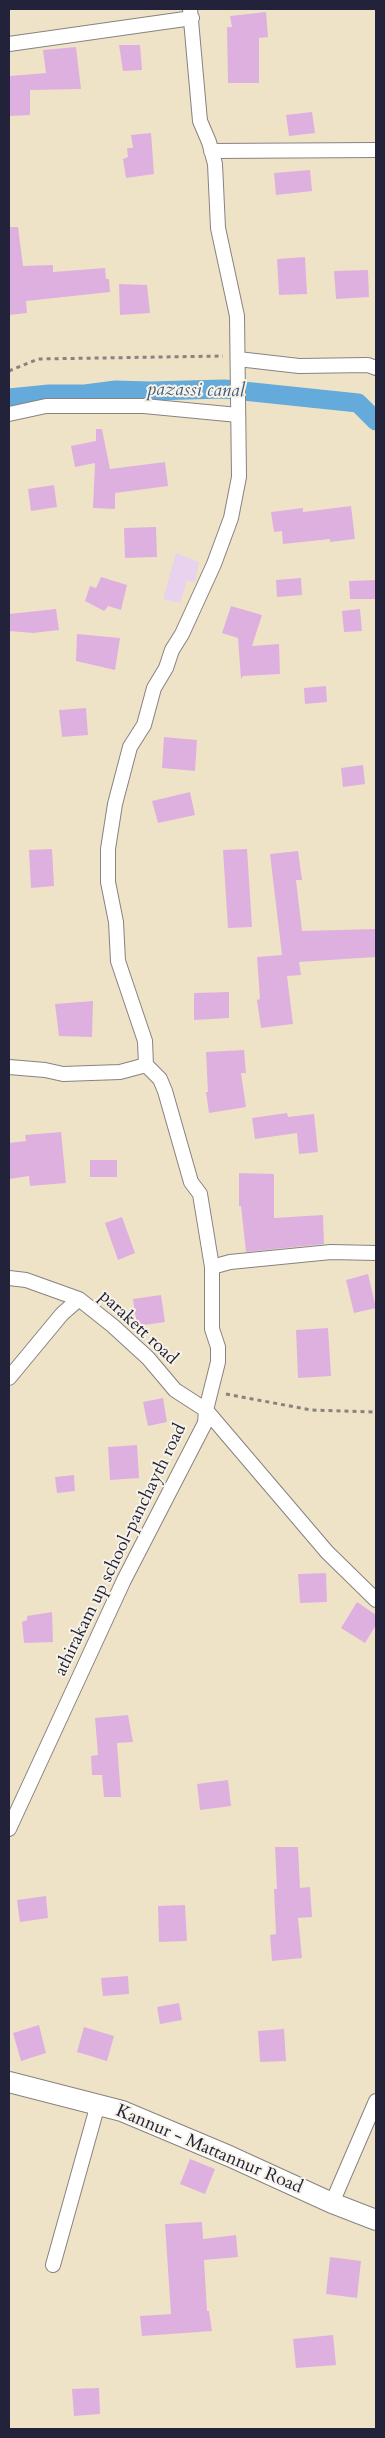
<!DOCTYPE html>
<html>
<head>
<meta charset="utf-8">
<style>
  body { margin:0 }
  #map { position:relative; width:385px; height:2438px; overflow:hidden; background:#efe3c7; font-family:Cardo,serif }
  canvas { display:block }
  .frame { position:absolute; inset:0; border:10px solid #22223b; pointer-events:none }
</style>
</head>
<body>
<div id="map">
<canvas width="385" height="2438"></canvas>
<div class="frame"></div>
</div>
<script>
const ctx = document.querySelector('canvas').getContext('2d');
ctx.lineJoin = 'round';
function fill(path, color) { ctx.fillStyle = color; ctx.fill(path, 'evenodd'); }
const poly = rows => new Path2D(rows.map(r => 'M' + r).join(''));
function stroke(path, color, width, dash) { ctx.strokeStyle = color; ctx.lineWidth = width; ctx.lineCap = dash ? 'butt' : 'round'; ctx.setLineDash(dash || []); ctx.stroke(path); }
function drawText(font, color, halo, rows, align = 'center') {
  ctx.font = font + ' Cardo,serif'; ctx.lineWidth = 4; ctx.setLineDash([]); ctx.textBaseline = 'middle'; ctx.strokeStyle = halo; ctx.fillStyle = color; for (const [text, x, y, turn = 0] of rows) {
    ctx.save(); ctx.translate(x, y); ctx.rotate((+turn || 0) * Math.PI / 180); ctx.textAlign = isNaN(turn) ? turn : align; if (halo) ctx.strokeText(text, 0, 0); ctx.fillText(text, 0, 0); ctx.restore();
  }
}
const built = poly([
  [176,553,199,562,195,582,187,581,180,603,163,599]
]);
const canal = poly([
  [9,398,49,394,85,394,116,390,150,391,224,389,358,403,376,421]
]);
const building = poly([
  [266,12,268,37,259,38,259,83,228,83,227,27,232,27,230,16],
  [119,45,140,45,142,70,123,71],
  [76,47,81,89,30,90,30,115,10,116,9,76,46,73,43,50],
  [312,112,315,133,289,136,286,115],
  [151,133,154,174,126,178,123,159,128,157,127,148,133,148,131,135],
  [310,170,312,191,276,195,274,173],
  [9,227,18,227,23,266,53,265,53,272,105,268,106,279,109,279,110,292,26,301,27,313,9,315],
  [305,257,307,294,279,295,277,259],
  [368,270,369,297,336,299,334,271],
  [119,284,147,285,150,313,120,315],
  [96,429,102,429,110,469,165,462,168,486,115,493,115,509,93,508,95,463,75,467,71,446,96,441],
  [54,485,57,507,31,511,28,489],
  [351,506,355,539,330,542,330,539,283,544,282,531,274,532,271,512,303,508,303,512],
  [156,527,157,557,125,558,124,528],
  [101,577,127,585,121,610,108,606,104,611,85,601,90,586,96,588],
  [301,578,302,595,277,597,276,580],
  [376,580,376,599,350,599,349,581],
  [231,606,262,615,252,646,279,644,280,674,243,676,241,679,238,638,222,633],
  [56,609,59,630,33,633,9,631,9,614],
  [360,609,362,631,344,632,342,611],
  [77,634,120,638,115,670,76,661],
  [326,686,327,702,305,704,304,688],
  [86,708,88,735,62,737,59,710],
  [164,737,197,740,195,771,162,768],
  [363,765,365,784,343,787,341,768],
  [190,792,195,815,158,823,152,801],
  [52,849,54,886,31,888,29,850],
  [247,849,252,927,228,928,223,850],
  [298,851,302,880,296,880,302,931,376,929,376,957,299,962,301,975,287,976,293,1024,261,1028,257,1000,260,999,257,957,282,955,270,854],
  [229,992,229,1018,194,1020,194,993],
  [93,1001,92,1037,59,1036,55,1004],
  [244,1050,246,1073,241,1073,246,1107,209,1113,206,1092,208,1092,206,1052],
  [287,1113,288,1117,314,1114,318,1152,299,1154,297,1133,255,1139,252,1118],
  [61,1132,66,1183,30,1186,29,1176,9,1179,9,1143,26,1141,25,1135],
  [90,1160,117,1160,117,1177,90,1177],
  [239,1173,274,1174,274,1218,323,1215,324,1244,246,1252,241,1206,239,1206],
  [122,1217,135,1253,118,1260,105,1223],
  [368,1274,376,1308,354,1313,346,1280],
  [161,1295,165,1322,137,1326,133,1299],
  [328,1328,331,1376,298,1378,296,1330],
  [163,1398,167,1422,148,1426,143,1402],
  [137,1445,139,1478,110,1480,108,1447],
  [74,1475,75,1491,57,1493,55,1477],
  [326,1573,327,1602,300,1603,298,1574],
  [357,1602,376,1615,376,1625,365,1643,341,1628],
  [52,1612,53,1642,24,1643,22,1622,27,1620,27,1616],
  [128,1715,133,1742,117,1743,121,1797,104,1797,102,1775,92,1775,91,1756,98,1755,95,1718],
  [228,1780,231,1806,200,1810,197,1784],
  [275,1847,298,1847,300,1888,310,1887,312,1917,298,1918,302,1958,272,1961,270,1935,276,1934,274,1889,277,1889],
  [46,1896,48,1918,20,1922,17,1900],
  [185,1905,187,1941,159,1942,158,1906],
  [128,1976,129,1994,103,1996,101,1978],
  [179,2003,182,2020,160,2024,157,2007],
  [39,2025,46,2053,21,2061,13,2033],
  [84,2027,114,2036,107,2061,77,2052],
  [284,2029,286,2061,260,2062,258,2031],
  [190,2159,215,2169,205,2194,180,2184],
  [202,2222,203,2239,236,2235,238,2257,204,2260,207,2311,209,2311,212,2331,142,2336,140,2316,171,2314,165,2224],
  [330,2257,361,2261,357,2298,326,2294],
  [333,2335,336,2365,296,2368,293,2339],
  [99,2388,100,2414,74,2416,72,2389]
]);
const path = poly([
  [9,371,38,359,223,356],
  [226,1394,311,1410,376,1412]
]);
const minor = poly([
  [9,44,192,18],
  [211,151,376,150],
  [238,359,299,366,368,365,376,368],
  [9,414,46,406,144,406,238,415],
  [9,1067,45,1070,63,1074,120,1072,146,1065],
  [212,1267,230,1262,331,1252,376,1253],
  [9,1278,26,1280,79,1299,113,1326,148,1358,175,1390,206,1410,327,1552,376,1600],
  [9,1378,62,1314,79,1299],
  [9,1829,124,1580,205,1423,206,1410,218,1362,218,1347,212,1329,212,1267,200,1194,191,1182,165,1091,160,1079,146,1065,145,1041,118,961,116,922,108,882,108,849,115,804,130,747,144,725,154,688,166,668,172,650,182,634,214,564,231,518,239,477,237,316,218,228,215,164,209,142,200,121,190,9],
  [332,2203,376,2101],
  [53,2265,98,2104]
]);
const secondary = poly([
  [9,2082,122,2111,229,2156,332,2203,376,2220]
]);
const streetNames = [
  ["parakett road",138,1328,43],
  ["athirakam up school-panchayth road",121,1550,-64],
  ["Kannur - Mattannur Road",209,2150,23]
];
const waterNames = [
  ["pazassi canal",196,391,1]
];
fill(built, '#e8d2ee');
stroke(canal, '#64aada', 19);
fill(building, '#deb0e0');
stroke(minor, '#888281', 16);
stroke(secondary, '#888281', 22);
stroke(path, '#888281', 3, [4, 4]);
stroke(minor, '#fff', 14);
stroke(secondary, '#fff', 20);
drawText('18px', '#22223b', '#f7f3e8', streetNames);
drawText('italic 19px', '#3c587b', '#f7f3e8', waterNames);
</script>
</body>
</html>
